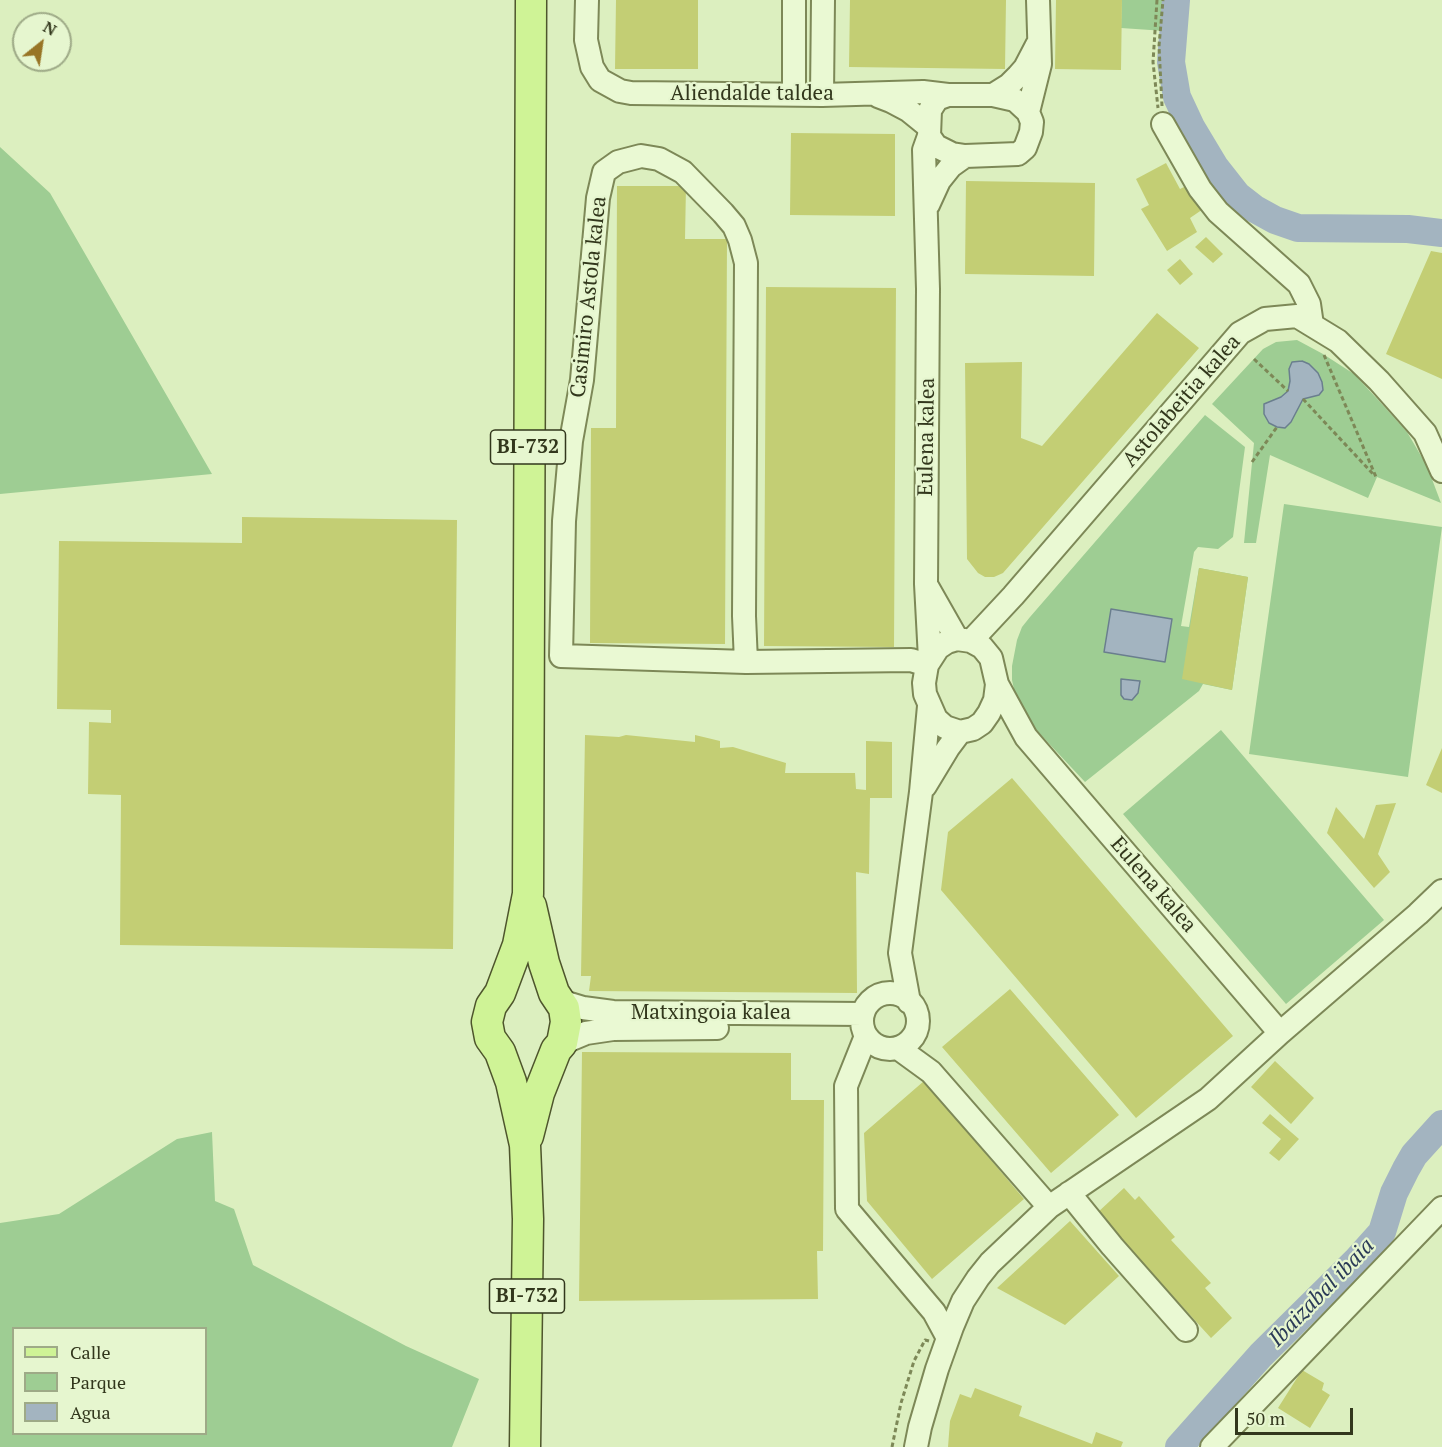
<!DOCTYPE html>
<html>
<head>
<meta charset="utf-8">
<style>
  body { margin:0 }
  #map { position:relative; width:1442px; height:1447px; overflow:hidden; background:#dcefbf; font-family:"PT Serif",serif }
  canvas { display:block }
  .legend { position:absolute; left:12px; top:1327px; width:195px; height:108px; box-sizing:border-box; background:#e6f6cf; border:2px solid #9eaa87; margin:0; padding:8px 10px; list-style:none; font-size:18px; color:#32371c }
  .legend li { display:flex; align-items:center; gap:12px; height:30px }
  .legend b { width:30px; border:2px solid #9eaa87 }
  .north { position:absolute; left:12px; top:12px; width:60px; height:60px; box-sizing:border-box; background:#e6f6cf; border:2px solid #9eaa87; border-radius:50%; rotate:30deg; font-size:16px; font-weight:700; line-height:24px; text-align:center; color:#32371c }
  .north::after { content:''; display:block; margin:auto; width:21px; height:27px; background:#987526; clip-path:polygon(50% 0,100% 100%,50% 72%,0 100%) }
  .scale { position:absolute; left:1235px; top:1408px; width:118px; height:27px; box-sizing:border-box; border:3px solid #32371c; border-top:0; padding-left:8px; font-size:18px; line-height:21px; white-space:nowrap; color:#32371c; -webkit-text-stroke:4px #e6f6cf; paint-order:stroke }
</style>
</head>
<body>
<div id="map">
<canvas width="1442" height="1447"></canvas>
<ul class="legend">
<li><b style="height:8px;background:#cff396"></b>Calle</li>
<li><b style="height:16px;background:#9ecd93"></b>Parque</li>
<li><b style="height:16px;background:#a3b4c0"></b>Agua</li>
</ul>
<div class="north">N</div>
<div class="scale">50 m</div>
</div>
<script>
const ctx = document.querySelector('canvas').getContext('2d');
ctx.lineJoin = 'round';
function fill(path, color) { ctx.fillStyle = color; ctx.fill(path, 'evenodd'); }
const poly = rows => new Path2D(rows.map(r => 'M' + r).join(''));
function stroke(path, color, width, dash) { ctx.strokeStyle = color; ctx.lineWidth = width; ctx.lineCap = dash ? 'butt' : 'round'; ctx.setLineDash(dash || []); ctx.stroke(path); }
function drawText(font, color, halo, rows, align = 'center') {
  ctx.font = font + ' "PT Serif",serif'; ctx.lineWidth = 4.5; ctx.setLineDash([]); ctx.textBaseline = 'middle'; ctx.strokeStyle = halo; ctx.fillStyle = color; for (const [text, x, y, turn = 0] of rows) {
    ctx.save(); ctx.translate(x, y); ctx.rotate((+turn || 0) * Math.PI / 180); ctx.textAlign = isNaN(turn) ? turn : align; if (halo) ctx.strokeText(text, 0, 0); ctx.fillText(text, 0, 0); ctx.restore();
  }
}
const green = poly([
  [1122,0,1168,0,1165,31,1121,28],
  [0,147,50,193,212,474,0,494],
  [1297,340,1323,354,1354,374,1381,403,1407,432,1427,466,1441,503,1377,477,1368,498,1270,455,1256,543,1244,543,1254,443,1212,404,1263,349,1276,342],
  [1205,415,1245,447,1233,537,1218,549,1198,547,1194,552,1181,626,1189,627,1199,568,1248,577,1232,690,1203,684,1199,691,1085,782,1025,718,1015,694,1012,680,1012,666,1017,640,1022,627,1030,617],
  [1284,504,1442,527,1408,777,1249,754],
  [1221,730,1384,920,1286,1004,1123,814],
  [212,1132,215,1201,234,1209,253,1265,406,1346,479,1379,452,1447,0,1447,0,1223,59,1214,177,1139],
  [14,1328,206,1328,206,1434,14,1434]
]);
const water = poly([
  [1302,361,1309,364,1318,373,1322,382,1323,390,1319,395,1303,399,1291,422,1285,428,1277,427,1269,423,1264,414,1264,404,1281,397,1288,391,1290,381,1289,369,1292,362,1302,361],
  [1111,609,1172,619,1165,662,1104,652,1111,609],
  [1121,679,1140,681,1138,693,1132,700,1124,699,1121,695,1121,679]
]);
const river = poly([
  [1176,0,1171,62,1177,97,1191,127,1215,167,1237,195,1255,209,1275,220,1298,228,1408,229,1442,233],
  [1179,1447,1261,1355,1356,1261,1382,1232,1394,1193,1406,1169,1414,1155,1442,1124]
]);
const building = poly([
  [616,0,698,0,698,69,615,69],
  [850,0,1006,0,1005,69,849,67],
  [1056,0,1122,0,1121,70,1055,69],
  [791,133,895,134,895,216,790,215],
  [1166,163,1180,189,1192,183,1209,205,1190,218,1197,232,1167,251,1141,209,1149,205,1136,179],
  [966,181,1095,183,1094,276,965,274],
  [617,186,686,186,685,239,727,239,725,644,590,643,591,428,616,428],
  [1206,237,1223,254,1213,263,1195,247],
  [1431,251,1442,253,1442,379,1386,354],
  [1180,259,1193,274,1180,285,1167,270],
  [766,287,896,288,894,647,764,646],
  [1157,313,1199,348,1003,573,994,577,985,577,978,573,967,559,965,363,1022,362,1021,438,1042,446],
  [242,517,457,520,453,949,120,945,121,795,88,794,89,722,111,723,111,710,57,709,59,541,242,543],
  [1199,568,1248,577,1232,690,1182,679],
  [585,735,619,737,626,735,695,742,695,735,720,741,720,748,733,747,786,763,785,773,855,773,856,789,866,790,866,741,892,742,892,798,870,798,869,874,856,872,857,993,589,991,591,976,581,976],
  [1442,748,1442,793,1426,785],
  [1012,778,1233,1036,1136,1118,941,890,948,832],
  [1396,803,1378,854,1390,872,1374,888,1327,833,1336,807,1364,839,1376,805],
  [1010,989,1119,1115,1051,1173,942,1047],
  [582,1052,791,1053,791,1100,824,1100,823,1251,817,1251,818,1299,579,1301],
  [1275,1061,1314,1098,1291,1124,1251,1087],
  [924,1081,1024,1199,932,1279,867,1201,864,1133],
  [1270,1114,1299,1139,1279,1161,1269,1153,1281,1139,1262,1123],
  [1124,1188,1135,1200,1139,1196,1175,1237,1171,1240,1211,1283,1205,1288,1232,1318,1211,1338,1097,1213],
  [1070,1221,1119,1276,1065,1325,997,1288],
  [1302,1370,1324,1383,1322,1390,1330,1395,1310,1428,1278,1408],
  [975,1388,1022,1406,1019,1416,1092,1444,1096,1432,1123,1442,1121,1447,948,1447,950,1421,960,1394,971,1398]
]);
const path = poly([
  [1157,0,1153,62,1158,108],
  [1162,106,1159,46,1163,0],
  [1324,355,1376,477],
  [1254,359,1288,391],
  [1303,399,1373,474],
  [1252,462,1277,427],
  [892,1447,901,1403,914,1361,925,1340,929,1341]
]);
const minor = poly([
  [587,0,586,40,592,67,600,80,620,91,631,93,822,95,923,92,948,95],
  [794,94,794,0],
  [822,95,823,0],
  [948,95,993,95,1015,100,1028,112,1032,122,1031,132,1025,148,1018,154,965,156,952,154,936,146,929,136,930,110,937,99,948,95],
  [993,95,1009,85,1018,76,1025,68,1037,45],
  [878,96,891,101,908,110,929,127],
  [1028,112,1040,64,1038,0],
  [1163,124,1200,189,1218,212,1299,284,1309,304,1312,325],
  [929,136,924,150,928,289,926,584,930,659],
  [928,205,939,181,951,166,965,156],
  [928,588,957,639],
  [957,639,971,641,982,647,991,658,997,684,995,700,989,713,982,723,973,729,960,732,945,727,936,719,925,694,924,683,927,665,938,648,947,642,957,639],
  [971,641,1013,596,1240,333,1265,319,1297,316,1338,341,1379,381,1425,433,1442,471],
  [746,662,744,616,746,263,740,240,734,226,723,213,683,172,659,159,641,156,618,162,604,172,598,198,582,380,571,441,564,521,561,656,746,662,911,660,927,665],
  [997,684,1026,737,1280,1033],
  [925,786,948,748,960,732],
  '862 1021a28 28 0 1 1 56 0a28 28 0 1 1-56 0Z',
  [560,1001,583,1008,613,1012,863,1014],
  [909,1002,900,953,921,792,929,706],
  [866,1036,846,1086,847,1209,934,1312,948,1338],
  [562,1043,586,1033,613,1029,717,1028],
  [898,1048,931,1072,1049,1207],
  [1069,1193,1112,1246,1186,1330],
  [916,1447,920,1427,937,1369,952,1327,963,1301,978,1278,990,1263,1049,1207,1208,1099,1280,1033,1418,914,1442,891],
  [1212,1447,1442,1208]
]);
const major = poly([
  [528,1136,539,1093,556,1050,562,1043,566,1022,564,1008,554,993,544,963,531,906],
  [525,1447,528,1219,525,1145,511,1082,500,1052,490,1038,487,1022,491,1006,500,993,518,945,528,894,531,0]
]);
const shields = [
  [528,447,75],
  [527,1296,75]
];
const shieldNames = [
  ["BI-732",528,447],
  ["BI-732",527,1296]
];
const streetNames = [
  ["Aliendalde taldea",752,94],
  ["Casimiro Astola kalea",589,297,-84],
  ["Astolabeitia kalea",1182,401,-49],
  ["Eulena kalea",927,437,-89],
  ["Eulena kalea",1153,885,49],
  ["Matxingoia kalea",711,1013]
];
const waterNames = [
  ["Ibaizabal ibaia",1322,1293,-46]
];
fill(green, '#9ecd93');
fill(water, '#a3b4c0');
stroke(water, '#6a7e8e', 1.5);
stroke(river, '#a3b4c0', 28);
fill(building, '#c3ce74');
stroke(minor, '#7d8857', 26);
stroke(major, '#4e552c', 33);
stroke(path, '#7d8857', 3, [4.5, 3]);
stroke(minor, '#eaf9d3', 22);
stroke(major, '#cff396', 30);
for (const [x, y, w] of shields) { const box = new Path2D(); box.roundRect(x - w / 2, y - 17, w, 34, 4.5); ctx.fillStyle = '#e6f6cf'; ctx.fill(box); stroke(box, '#32371c', 1.5); }
drawText('bold 20px', '#32371c', null, shieldNames);
drawText('21px', '#32371c', '#e6f6cf', streetNames);
drawText('italic 22px', '#2b3b57', '#e6f6cf', waterNames);
</script>
</body>
</html>
